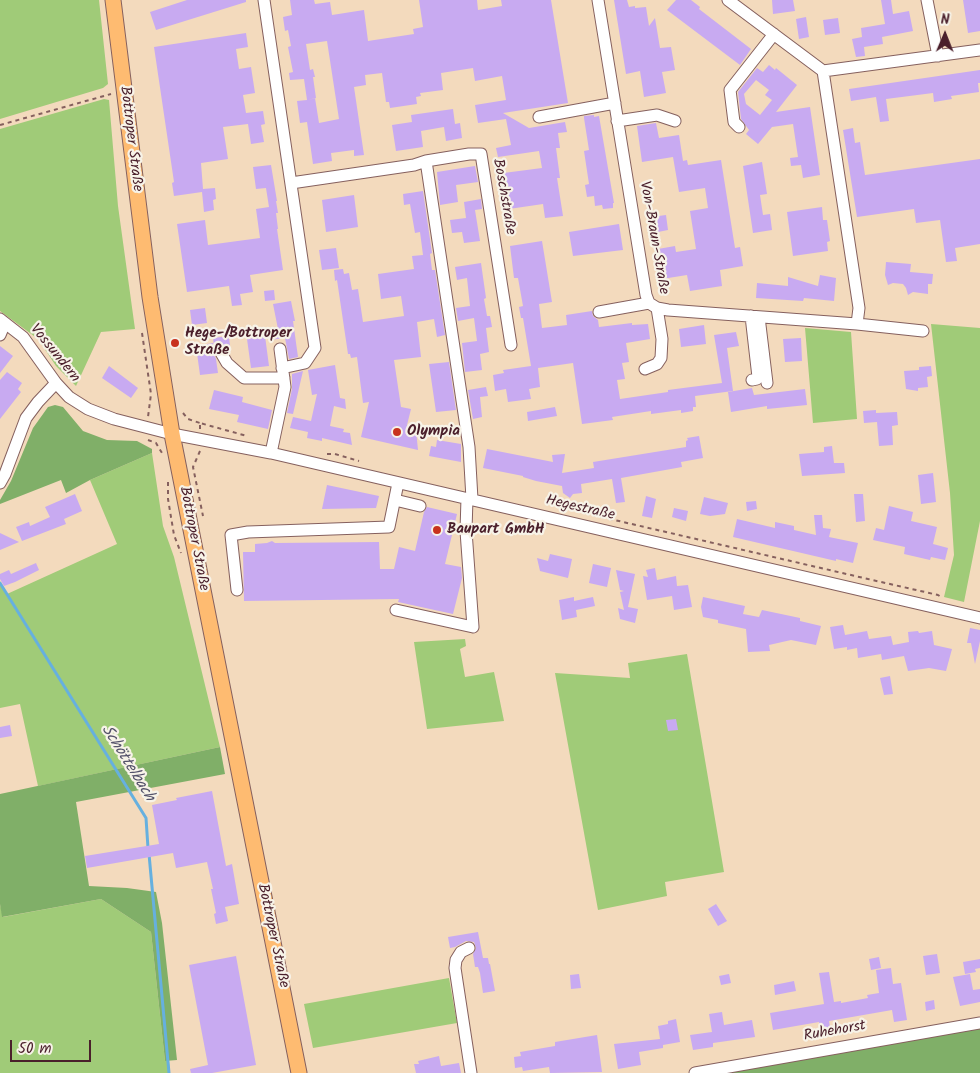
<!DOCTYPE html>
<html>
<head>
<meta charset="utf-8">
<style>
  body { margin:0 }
  #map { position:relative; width:980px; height:1073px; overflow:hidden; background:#f3dabd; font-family:Kalam,sans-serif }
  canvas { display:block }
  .north { position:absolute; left:920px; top:10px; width:50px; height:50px; -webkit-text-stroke:4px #f7f3e8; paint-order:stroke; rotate:1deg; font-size:14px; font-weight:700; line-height:20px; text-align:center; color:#4a1f2b }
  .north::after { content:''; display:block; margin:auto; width:18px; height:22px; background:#4a1f2b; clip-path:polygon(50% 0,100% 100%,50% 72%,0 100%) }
  .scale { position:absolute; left:10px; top:1040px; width:81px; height:22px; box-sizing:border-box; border:2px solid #4a1f2b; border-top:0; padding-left:6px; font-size:15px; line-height:18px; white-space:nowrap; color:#4a1f2b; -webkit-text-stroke:4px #f7f3e8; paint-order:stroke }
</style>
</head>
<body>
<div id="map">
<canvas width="980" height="1073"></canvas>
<div class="north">N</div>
<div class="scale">50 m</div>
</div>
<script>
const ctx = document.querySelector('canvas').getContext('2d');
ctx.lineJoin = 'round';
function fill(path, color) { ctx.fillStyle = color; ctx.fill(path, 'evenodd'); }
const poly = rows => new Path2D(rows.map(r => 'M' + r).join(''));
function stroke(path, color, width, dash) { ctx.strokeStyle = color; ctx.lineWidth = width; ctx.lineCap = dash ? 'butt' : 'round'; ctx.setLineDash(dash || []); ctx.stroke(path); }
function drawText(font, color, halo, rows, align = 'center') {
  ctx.font = font + ' Kalam,sans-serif'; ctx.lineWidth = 4.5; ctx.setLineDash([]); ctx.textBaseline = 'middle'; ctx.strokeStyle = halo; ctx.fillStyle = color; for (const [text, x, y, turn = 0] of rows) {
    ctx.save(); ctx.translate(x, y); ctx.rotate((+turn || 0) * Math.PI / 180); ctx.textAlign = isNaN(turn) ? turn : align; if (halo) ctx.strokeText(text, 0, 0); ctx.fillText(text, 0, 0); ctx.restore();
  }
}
const green = poly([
  [0,0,99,0,108,84,103,88,0,119],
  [104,99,109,100,118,206,135,329,101,332,76,386,56,366,38,339,0,311,0,129],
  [931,324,980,328,980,521,964,602,944,597,954,555,950,493],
  [805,328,851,332,857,419,813,423],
  [152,453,163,526,174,557,220,747,38,786,20,704,0,708,0,585,7,594,117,544,90,480],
  [465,639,466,646,460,649,465,677,494,672,504,721,427,729,414,642],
  [687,654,724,872,665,882,667,896,598,910,555,673,630,678,628,663],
  [101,899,151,932,165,1061,169,1061,170,1073,0,1073,0,904,3,917],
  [449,978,457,1023,313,1048,304,1004]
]);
const forest = poly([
  [55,405,63,407,83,431,107,440,137,441,152,449,152,453,90,480,66,493,61,480,0,504,0,500,11,481,33,428,48,407],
  [220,747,225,774,76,802,89,886,127,888,156,892,162,923,177,1060,165,1061,151,932,101,899,2,917,0,904,0,794],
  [980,1028,980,1073,728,1073,830,1053]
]);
const stream = poly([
  [0,583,146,818,148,848],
  [149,854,169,1073]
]);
const building = poly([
  [187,0,246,0,246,2,156,30,150,12],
  [290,0,314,0,315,4,330,2,332,15,364,10,368,41,414,34,413,29,423,27,419,0,477,0,478,10,502,6,501,0,551,0,568,103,503,113,529,128,565,122,567,132,558,133,560,148,556,148,560,178,557,178,563,216,545,218,543,204,502,210,496,174,542,168,539,151,498,157,496,148,511,145,506,119,478,123,475,105,506,100,502,76,475,81,473,68,441,73,443,90,420,93,421,96,416,97,417,104,390,108,389,102,386,102,382,73,365,75,366,85,354,87,364,155,354,156,354,150,331,153,332,161,313,164,307,122,300,123,297,101,307,100,304,79,290,80,289,73,293,72,288,47,291,46,288,30,285,31,283,17,292,15],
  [327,41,339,119,319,123,315,98,308,100,316,98,313,77,315,77,313,69,310,70,306,44],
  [614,0,627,0,629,7,635,6,635,8,646,7,649,26,655,18,660,48,671,47,675,70,662,72,666,93,644,97,640,71,626,74],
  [676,0,691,0,700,7,699,9,751,49,740,65,667,10],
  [772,0,793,0,795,11,773,14],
  [881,0,891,0,893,14,909,11,913,31,882,37,883,44,864,47,865,56,856,57,852,39,862,37,861,28,885,24],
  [963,0,980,0,980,31,968,33],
  [806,17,809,37,799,39,796,19],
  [838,18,840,33,825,35,823,20],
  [246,33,248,47,236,49,239,69,251,67,255,93,243,95,246,113,263,111,265,124,261,125,264,142,251,144,248,124,223,127,228,159,201,163,203,189,215,188,216,199,213,200,214,210,204,212,202,192,174,196,172,183,174,182,154,47],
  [769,65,775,70,776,68,797,85,776,112,810,107,820,175,803,178,801,165,791,166,790,158,798,157,793,124,772,127,758,144,746,134,749,130,741,119,738,92,757,68,763,72],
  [756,80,769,90,765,95,772,100,760,115,746,104,744,94],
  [980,70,980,83,978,83,979,92,951,96,952,99,934,102,933,93,886,99,889,121,880,122,876,97,851,101,849,89],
  [453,109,455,124,460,123,462,138,446,141,444,127,421,131,423,147,396,151,392,125,412,122,411,115],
  [594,115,594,117,599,116,614,203,613,203,613,208,603,209,602,205,595,206,594,196,587,197,585,185,589,184,584,151,589,150,584,118,584,116],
  [656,123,659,138,679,135,683,161,687,160,688,165,721,160,735,248,740,247,743,266,720,270,722,286,690,291,687,275,662,279,658,249,675,246,676,252,696,249,690,211,708,208,705,188,679,192,673,157,642,162,637,126],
  [853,128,855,143,860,142,865,175,980,159,980,244,955,248,957,261,946,262,940,220,916,223,914,209,857,217,843,130],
  [762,162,767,194,760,195,763,215,770,214,772,230,753,233,743,166],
  [271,165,277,201,276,201,278,213,276,213,278,229,277,229,283,270,250,275,253,292,240,294,242,305,232,306,229,286,187,292,177,224,205,220,208,245,260,238,256,209,269,207,266,188,256,189,253,167],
  [475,166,478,182,456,185,458,202,440,205,437,172],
  [423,191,432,253,430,254,432,270,435,270,445,335,437,337,434,319,417,322,421,357,394,360,401,407,411,409,407,425,411,426,410,428,416,430,418,450,361,437,369,402,363,403,357,357,351,358,350,354,348,354,337,280,335,281,334,270,343,269,344,274,349,273,352,290,358,289,363,322,404,316,401,296,381,299,378,274,414,269,412,256,423,255,420,232,415,233,410,204,404,205,403,194],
  [354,195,358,227,326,232,322,200],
  [481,199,482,209,475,210,480,241,464,243,462,232,452,233,450,220,466,218,464,202],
  [822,207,823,220,827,220,830,241,827,242,828,251,793,256,787,212],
  [666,215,668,230,653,233,651,217],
  [619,224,623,250,573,256,569,232],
  [542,241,552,302,539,304,542,328,567,325,566,315,592,311,593,316,598,320,599,327,632,323,632,325,648,324,650,339,626,343,629,362,622,363,625,379,617,380,620,399,668,392,668,390,722,383,714,335,736,332,739,346,727,348,733,391,695,396,696,407,693,407,693,411,681,413,681,410,651,414,651,411,612,417,613,420,582,424,573,363,538,368,540,387,529,389,531,399,508,402,506,389,495,391,493,375,504,373,503,370,531,366,523,318,521,318,519,307,523,306,518,278,514,278,510,246],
  [336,248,339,268,322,270,319,250],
  [886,262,911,264,910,272,933,274,932,284,928,284,928,294,913,292,908,295,906,288,903,284,893,283,888,285,885,275],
  [481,263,486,298,484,299,487,316,490,316,492,327,486,328,489,352,480,354,482,370,465,372,462,343,477,341,474,318,458,321,456,308,470,306,467,278,457,280,455,267],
  [820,275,836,278,834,301,804,298,803,301,756,298,757,283,788,286,788,277,818,286],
  [274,290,275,300,265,301,264,291],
  [291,301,295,321,293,321,298,357,289,359,285,338,270,340,269,330,278,329,273,304],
  [205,308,207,323,192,325,190,310],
  [704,325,706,344,681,347,679,329],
  [229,336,230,346,226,346,219,344,214,347,213,338],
  [265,336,269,366,251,368,247,339],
  [801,338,802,361,785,362,783,339],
  [213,343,213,352,216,359,218,373,200,375,196,346],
  [0,346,13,356,0,373],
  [449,362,456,410,436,412,429,364],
  [335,365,340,398,345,399,346,409,334,406,330,426,344,429,343,432,350,433,352,445,322,438,322,441,307,438,308,432,290,428,293,417,311,421,317,394,312,395,308,370],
  [109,366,138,388,131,398,102,378],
  [931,366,932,376,927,377,928,387,918,388,918,391,906,389,904,371,919,370,919,367],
  [303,371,293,414,287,413,292,389,292,374],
  [7,372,22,383,18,389,21,392,0,419,0,380],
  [486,387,488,396,480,397,482,417,473,419,468,390],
  [752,388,754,395,805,389,807,405,767,409,767,406,731,412,728,392],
  [214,390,243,397,242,402,272,410,268,429,237,422,239,415,209,409],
  [555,407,557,416,528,421,527,412],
  [876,410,876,413,897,412,898,425,892,426,893,445,879,446,877,422,864,423,863,411],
  [699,436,703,458,681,462,682,467,621,478,625,502,616,503,612,479,581,484,582,493,573,494,570,498,563,493,562,486,536,481,523,477,523,476,483,468,487,449,553,462,552,455,565,454,562,473,594,468,593,462,686,447,686,441,688,440,687,438],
  [437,440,461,444,461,462,429,456,431,446,436,447],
  [832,446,834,463,844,463,845,473,802,476,799,454,824,452,824,447],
  [933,473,936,502,921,504,918,475],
  [327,485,379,496,376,508,322,509],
  [75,494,82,511,64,519,66,524,22,541,16,527,29,522,30,526,50,517,45,507],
  [854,494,863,494,865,521,856,522],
  [646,496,656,499,652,518,642,516],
  [704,497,728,503,725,514,710,516,700,514],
  [756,501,757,509,747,511,746,502],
  [889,506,913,512,911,521,937,527,933,544,948,548,945,560,931,557,930,560,904,554,905,547,873,540,876,528,884,530],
  [427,507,457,514,445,564,461,567,462,578,453,614,398,602,399,599,244,601,243,552,255,552,255,544,267,543,272,541,275,543,379,542,380,569,394,569,399,547,415,551,424,512],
  [674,508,688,511,686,521,672,517],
  [814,515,822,515,823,528,831,529,829,537,858,543,853,563,836,559,836,561,733,537,737,519,775,528,775,522,794,526,794,530,816,535],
  [0,533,19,542,0,550],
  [550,554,572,559,568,578,540,571,537,558,548,561],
  [36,563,39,570,15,582,4,586,0,579,0,574,9,570,11,574],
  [593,564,611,568,607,587,589,583],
  [655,568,657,580,676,576,677,586,688,585,692,607,674,610,672,596,647,600,643,576,648,577,646,570],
  [616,570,635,574,628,607,638,609,635,623,620,619,618,608,624,610,620,592,624,591,620,590],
  [574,597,574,601,593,597,595,606,576,610,577,617,562,620,559,600],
  [703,597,745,606,743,614,759,617,762,610,800,618,800,621,821,626,816,645,791,640,769,645,770,651,748,652,746,629,718,623,718,620,703,617,701,607],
  [843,625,845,635,867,631,869,639,891,636,893,645,909,642,908,632,918,631,919,633,932,631,934,645,952,649,946,671,929,668,908,671,904,656,882,660,881,654,858,658,857,648,847,650,847,647,834,649,830,627],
  [970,628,980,630,980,641,975,664,971,643,967,643],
  [890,676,893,694,884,695,880,678],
  [676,719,678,730,668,731,666,720],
  [10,725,12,736,0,738,0,727],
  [212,791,226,866,232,864,239,904,225,907,228,921,216,924,214,914,216,913,211,889,213,889,207,862,176,868,173,853,87,868,85,856,159,844,152,805,177,800,176,798],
  [716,904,727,921,718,926,708,909],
  [478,932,483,958,488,958,489,964,490,964,495,991,483,993,480,973,478,967,475,967,473,954,476,948,474,942,466,941,455,947,450,948,448,937],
  [937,954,940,973,926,975,923,956],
  [236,956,256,1065,212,1073,191,1073,190,1069,208,1065,189,965],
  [879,957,881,968,871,970,869,959],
  [980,959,980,968,975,969,976,972,965,974,963,962],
  [891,968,893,984,901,983,907,1020,894,1022,892,1010,829,1021,831,1034,821,1035,819,1022,773,1030,770,1013,824,1004,819,973,829,972,834,1002,841,1001,841,1003,868,998,867,995,879,993,876,970],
  [579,974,581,988,571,989,570,975],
  [729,974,731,983,721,985,719,976],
  [970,974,973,990,980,989,980,1002,960,1006,953,977],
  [794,981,796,991,775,995,774,985],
  [934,1000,935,1009,926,1011,925,1002],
  [722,1012,724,1025,752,1020,755,1037,713,1043,713,1047,693,1050,690,1035,712,1032,709,1014],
  [676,1019,680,1042,663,1045,663,1048,639,1052,641,1065,618,1069,614,1044,660,1039,658,1026,668,1024,668,1021],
  [597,1035,602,1072,550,1073,549,1067,523,1071,522,1067,515,1068,514,1057,521,1056,520,1052,555,1046,555,1042],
  [439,1056,441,1066,459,1063,461,1073,416,1073,414,1064,419,1064,418,1061]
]);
const path = poly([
  [0,125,111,94],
  [142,333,151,394,148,417],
  [183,413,188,419,200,423],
  [200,429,200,423,247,436],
  [148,440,156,443,162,453],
  [200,451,193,467,203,516],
  [327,454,335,454,359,461],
  [168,482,168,499,174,535,181,553],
  [593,515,868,579,938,595,941,597]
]);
const minor = poly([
  [264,0,315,348,305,363,282,368],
  [598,0,646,295,649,303,657,308,668,310,857,324,859,308,823,71],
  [728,0,823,71,980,50],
  [927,0,938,56],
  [539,117,615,103],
  [617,121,657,115,675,121],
  [739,127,734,122,730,90,774,34],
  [426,161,469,447,472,499],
  [291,183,414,165,426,161,469,154,481,154,511,345],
  [599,312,649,303],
  [751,316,758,377,757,379,752,380],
  [759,317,767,383],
  [0,319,23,337,56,383,69,397,88,409,114,419,172,434,271,453,980,618],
  [857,324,923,331],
  [0,335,5,323],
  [220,351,227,363,244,378,284,378],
  [645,369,657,364,661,358,662,339,657,308],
  [271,453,285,387,280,349],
  [0,483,5,474,26,418,38,402,56,383],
  [395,500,420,506],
  [237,590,231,535,248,532,389,527,398,483],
  [396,610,473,627,466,531,467,498],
  [469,948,461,952,456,960,455,968,471,1073],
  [695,1073,980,1023]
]);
const major = poly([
  [113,0,150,297,172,434,299,1073]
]);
const markers = [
  [175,343,5,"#c8321e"],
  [397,432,5,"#c8321e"],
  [437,530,5,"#c8321e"]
];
const streetNames = [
  ["Bottroper Straße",130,139,83],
  ["Boschstraße",503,197,80],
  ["Von-Braun-Straße",653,238,80],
  ["Vossundern",54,354,51],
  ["Hegestraße",580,509,13],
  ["Bottroper Straße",193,539,79],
  ["Bottroper Straße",272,936,78],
  ["Ruhehorst",835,1032,-10]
];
const poiNames = [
  ["Hege-/Bottroper",185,334],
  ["Straße",185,351],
  ["Olympia",407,432],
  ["Baupart GmbH",447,530]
];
const waterNames = [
  ["Schöttelbach",127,764,58]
];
fill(green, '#a0cb78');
fill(forest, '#80af68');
stroke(stream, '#66b0df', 3);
fill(building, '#c8aaf1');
stroke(minor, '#85605e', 13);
stroke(major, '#85605e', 17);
stroke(path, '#85605e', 2, [4, 4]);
stroke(minor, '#fff', 11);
stroke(major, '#febb71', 15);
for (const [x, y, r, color] of markers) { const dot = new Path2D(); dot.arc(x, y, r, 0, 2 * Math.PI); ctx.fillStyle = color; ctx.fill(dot); stroke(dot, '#f7f3e8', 2); }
drawText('15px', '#4a1f2b', '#f7f3e8', streetNames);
drawText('bold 15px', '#4a1f2b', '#f7f3e8', poiNames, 'left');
drawText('italic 16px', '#54526a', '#f7f3e8', waterNames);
</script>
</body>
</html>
